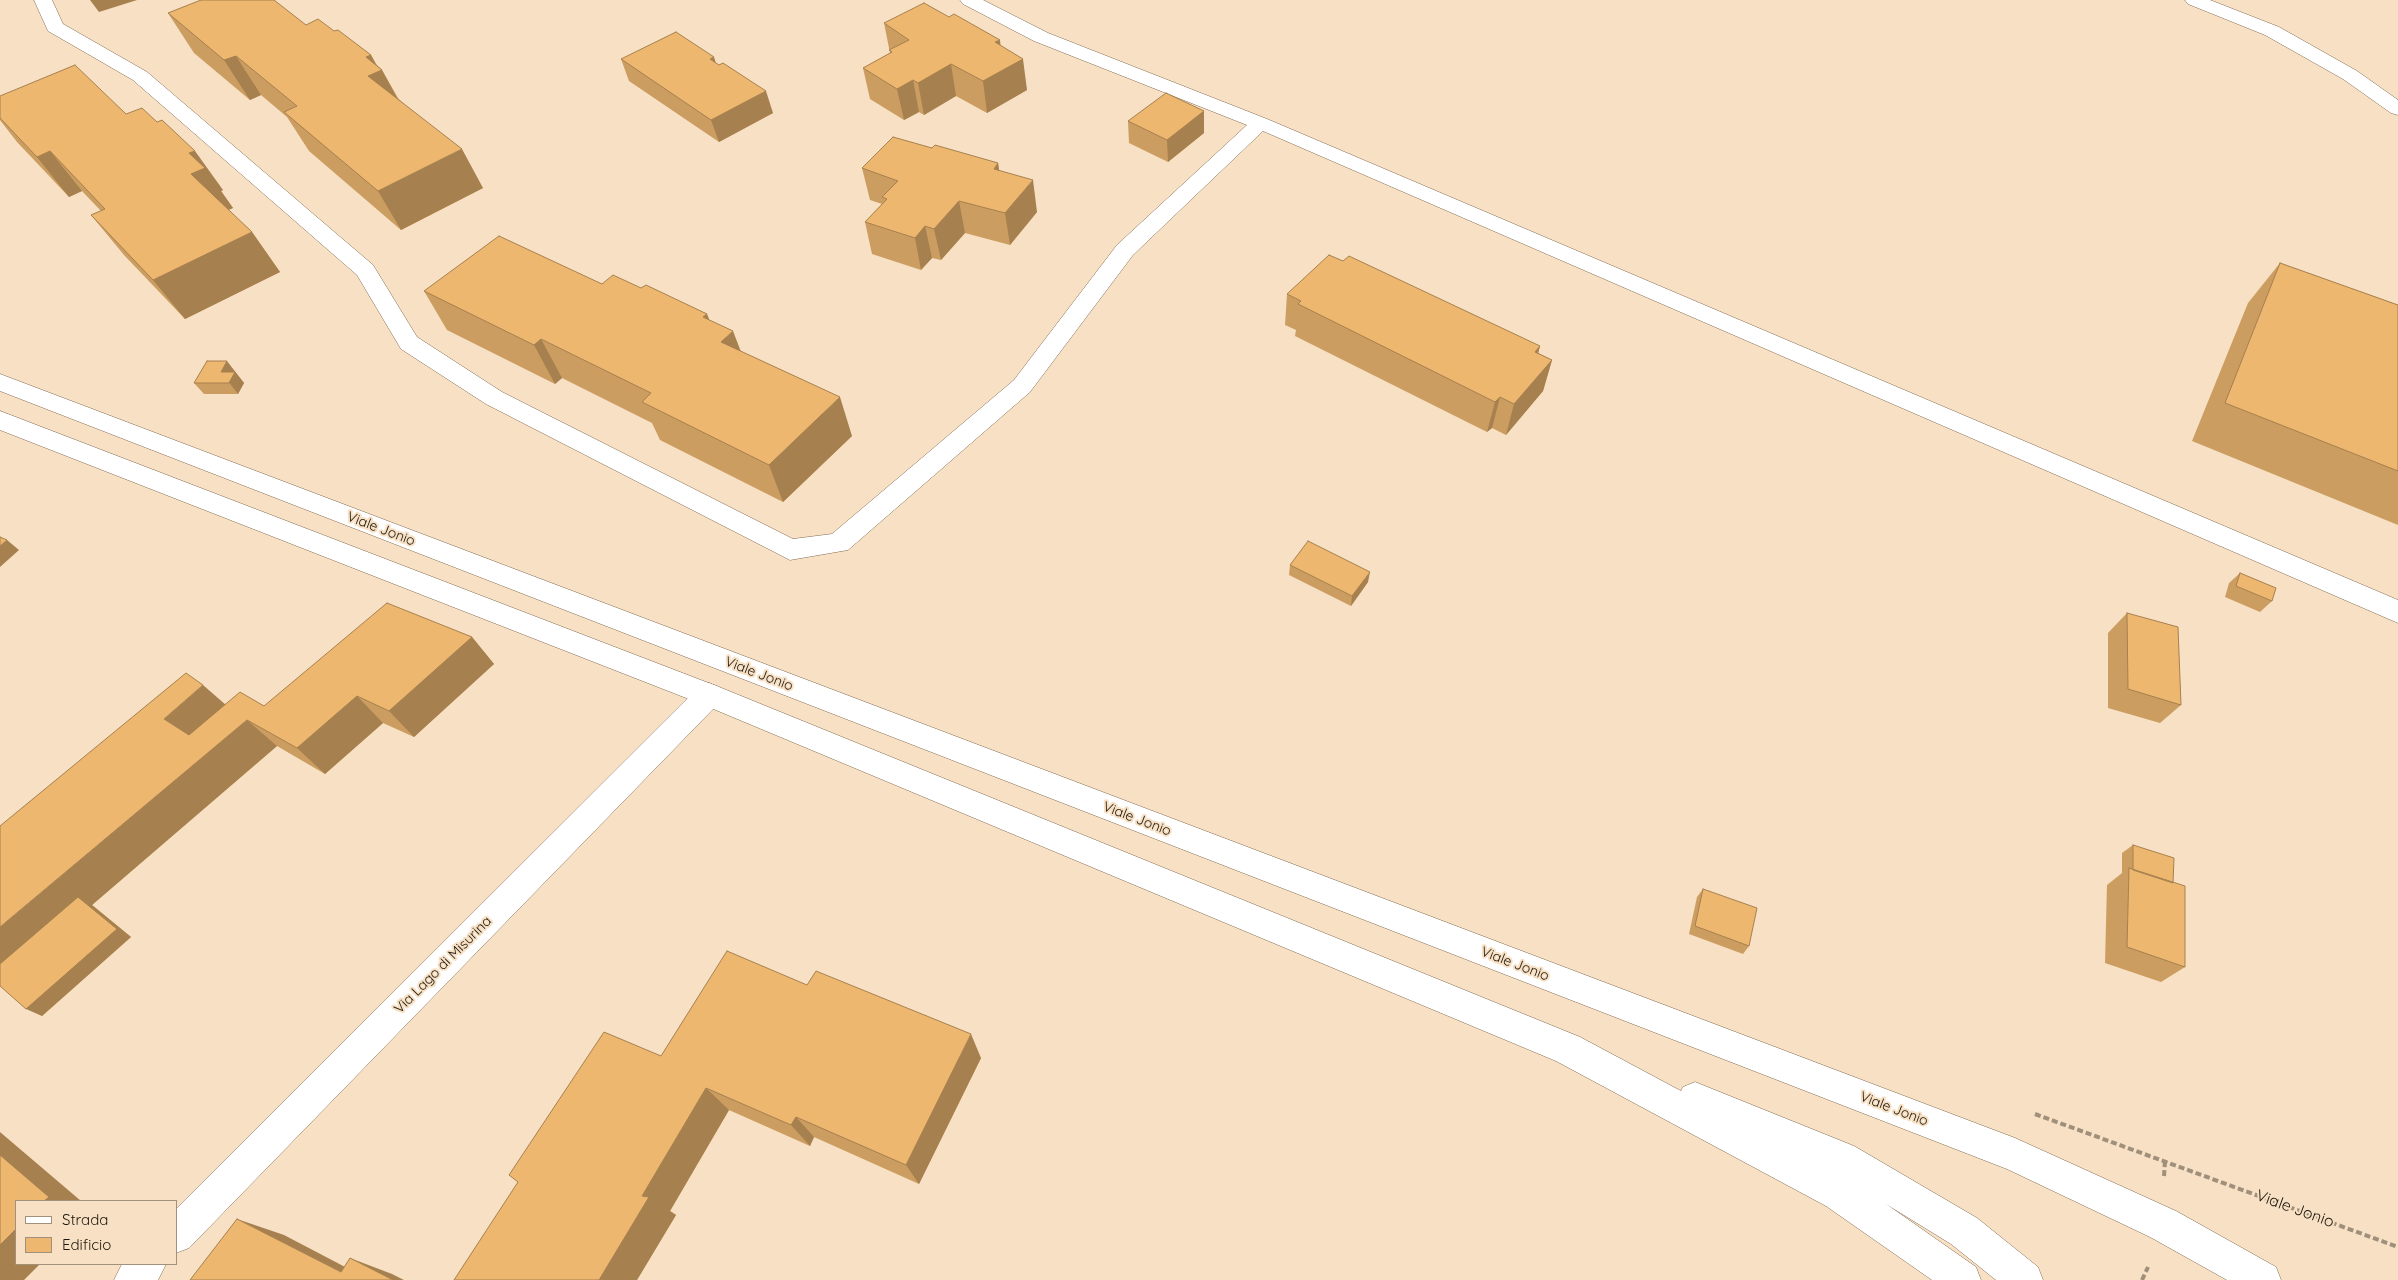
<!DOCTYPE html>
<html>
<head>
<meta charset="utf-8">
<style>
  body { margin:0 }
  #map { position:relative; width:2398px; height:1280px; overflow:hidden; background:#f7e0c4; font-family:Quicksand,sans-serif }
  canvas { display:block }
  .legend { position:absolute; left:15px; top:1200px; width:162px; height:65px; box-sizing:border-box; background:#f7e0c4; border:1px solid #a1907a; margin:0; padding:6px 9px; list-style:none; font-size:15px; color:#1f170c }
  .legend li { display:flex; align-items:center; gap:10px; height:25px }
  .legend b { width:25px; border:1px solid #a1907a }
</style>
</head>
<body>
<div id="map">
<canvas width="2398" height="1280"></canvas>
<ul class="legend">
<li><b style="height:6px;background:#fff"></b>Strada</li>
<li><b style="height:14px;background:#edb770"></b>Edificio</li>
</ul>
</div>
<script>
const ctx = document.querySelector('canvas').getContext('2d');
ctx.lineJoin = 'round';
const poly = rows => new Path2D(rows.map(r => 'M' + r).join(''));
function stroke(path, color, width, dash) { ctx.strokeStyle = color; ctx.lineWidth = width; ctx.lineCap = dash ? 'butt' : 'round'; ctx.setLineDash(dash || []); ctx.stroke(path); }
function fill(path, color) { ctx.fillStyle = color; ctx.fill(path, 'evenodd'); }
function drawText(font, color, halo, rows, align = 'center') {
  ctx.font = font + ' Quicksand,sans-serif'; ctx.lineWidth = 4; ctx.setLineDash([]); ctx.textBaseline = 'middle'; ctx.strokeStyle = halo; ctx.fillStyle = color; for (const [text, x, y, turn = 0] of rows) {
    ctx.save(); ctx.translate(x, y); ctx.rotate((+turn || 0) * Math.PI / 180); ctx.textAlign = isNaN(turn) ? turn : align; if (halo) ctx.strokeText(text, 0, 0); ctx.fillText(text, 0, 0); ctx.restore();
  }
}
const path = poly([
  [2035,1114,2398,1247],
  [2164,1176,2165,1161],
  [2142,1280,2148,1267]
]);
const lane = poly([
  [34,0,52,0,63,24,147,72,373,265,417,337,502,392,793,539,832,534,1014,380,1117,245,1247,125,1034,41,963,4,960,0,983,0,1048,33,1267,119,2398,600,2398,623,1263,131,1133,255,1030,392,848,550,790,560,486,404,401,349,357,275,133,80,48,31,34,0]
]);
const street = poly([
  [2185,0,2210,0,2279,27,2357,71,2398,100,2398,115,2391,113,2343,79,2265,35,2188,4,2185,0],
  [709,683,719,687,723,695,719,703,189,1248,176,1253,176,1209,699,687,709,683],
  [122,1264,166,1264,158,1280,114,1280,122,1264]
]);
const secondary = poly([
  [0,374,2015,1138,2176,1211,2276,1267,2281,1280,2227,1280,2150,1237,2007,1169,0,391,0,374],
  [0,411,719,687,1580,1037,1681,1091,1683,1087,1695,1082,1854,1146,1977,1218,2038,1267,2043,1280,1996,1280,1951,1244,1886,1204,1976,1267,1981,1280,1932,1280,1826,1206,1556,1061,699,703,0,430,0,411]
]);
const wall = poly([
  [168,13,306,25,334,31,371,55,377,65,382,70,398,98,483,188,401,230,309,151,287,117,261,95,250,100,194,53],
  [884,23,1000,46,1027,90,987,113,956,96,924,115,919,112,904,120,870,99,863,68,890,53],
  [621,59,716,63,773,113,719,142,629,81],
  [0,96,126,114,223,190,221,191,233,208,228,210,252,232,280,272,185,319,124,255,91,215,101,211,82,191,69,197,17,142,0,120],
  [1204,111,1204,133,1168,162,1129,143,1128,121],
  [932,148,998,163,999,170,1037,212,1010,245,965,233,941,260,932,258,921,270,872,254,865,222,882,204,870,200,862,168],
  [2280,263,2398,305,2398,525,2192,441,2248,303],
  [602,284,707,314,709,320,741,351,852,436,783,502,660,440,652,423,562,378,555,384,447,330,424,291],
  [1287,294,1540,346,1538,353,1552,360,1543,391,1506,435,1492,428,1487,432,1295,336,1296,330,1285,325],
  [236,372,236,373,244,383,238,394,204,394,194,383],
  [1290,565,1368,582,1351,606,1289,575],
  [2240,573,2272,601,2260,612,2225,597,2229,583],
  [2127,613,2181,705,2160,723,2108,708,2108,633],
  [472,637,494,664,414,737,383,723,325,774,277,746,92,905,131,937,42,1016,0,986,225,704,264,706],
  [2133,845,2173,883,2185,967,2161,982,2105,963,2107,885,2122,873,2122,853],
  [1703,889,1749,946,1743,954,1689,934,1697,897],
  [661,1056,981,1058,919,1184,814,1137,810,1146,729,1110,670,1211,676,1215,637,1280]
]);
const shadedWall = poly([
  [90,0,137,0,99,12],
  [1000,40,1003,69,1023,59,1027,90,987,113,983,81,995,42],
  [371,55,379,71,382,70,403,109,368,76,366,57],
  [236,56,261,95,250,100,224,60],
  [714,57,721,79,710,59],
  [951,64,956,96,924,115,918,83],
  [913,80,919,112,904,120,897,89],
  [766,91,773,113,719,142,711,120],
  [1204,111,1204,133,1168,162,1167,140],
  [462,149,483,188,401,230,378,191],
  [50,151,82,191,69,197,37,157],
  [195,151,223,190,221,191,233,208,219,214,191,174,189,153],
  [998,163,1003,195,994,169],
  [1033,180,1037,212,1010,245,1005,213],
  [959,201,965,233,941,260,934,229],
  [925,226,932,258,921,270,915,238],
  [252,232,280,272,185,319,153,280],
  [707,314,722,353,703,317],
  [733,331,748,370,721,342],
  [541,339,562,378,555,384,534,345],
  [1540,346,1532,377,1535,352],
  [1552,360,1543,391,1506,435,1514,404],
  [227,361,244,383,238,394,221,372],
  [840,397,852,436,783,502,769,465],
  [1500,397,1492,428,1487,432,1495,402],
  [7,540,19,550,0,567,0,546],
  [1370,572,1368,582,1351,606,1352,596],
  [472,637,494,664,414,737,389,711],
  [203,685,234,712,197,745,164,719],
  [357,696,383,723,325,774,297,748],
  [247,720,277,746,92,905,131,937,42,1016,26,1009,0,981,0,927],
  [971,1034,981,1058,919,1184,906,1165],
  [706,1088,729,1110,670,1211,676,1215,637,1280,599,1280,642,1196],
  [796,1117,814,1137,810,1146,791,1125],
  [0,1132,81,1201,44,1201,0,1155],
  [237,1219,284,1235,370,1280,341,1272],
  [16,1229,16,1264,40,1264,24,1280,0,1280,0,1245],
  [350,1258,392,1274,404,1280,393,1280]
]);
const building = poly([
  [201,0,274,0,306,25,318,19,334,31,338,30,371,55,366,57,382,70,368,76,462,149,378,191,284,112,297,106,236,56,224,60,168,13,201,0],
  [924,3,949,17,954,14,1000,40,995,42,1023,59,983,81,951,64,918,83,913,80,897,89,863,68,892,52,889,50,909,40,884,23,924,3],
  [676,32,714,57,710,59,719,65,723,63,766,91,711,120,621,59,676,32],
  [75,65,126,114,142,108,157,122,162,120,195,151,189,153,205,168,191,174,252,232,153,280,91,215,105,209,50,151,37,157,0,118,0,96,75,65],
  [1166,93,1204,111,1167,140,1128,121,1166,93],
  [893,137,932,148,935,145,998,163,994,169,1033,180,1005,213,959,201,934,229,925,226,915,238,865,222,887,199,882,197,898,181,862,168,893,137],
  [499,236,602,284,613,275,641,288,646,285,707,314,703,317,733,331,721,342,840,397,769,465,642,402,651,393,541,339,534,345,424,291,499,236],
  [1329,255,1343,261,1349,256,1540,346,1535,352,1552,360,1514,404,1500,397,1495,402,1298,304,1301,301,1287,294,1329,255],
  [2280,263,2398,305,2398,471,2225,403,2280,263],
  [207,361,227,361,221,372,235,372,229,383,194,383,207,361],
  [0,537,7,540,0,546,0,537],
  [1308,541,1370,572,1352,596,1290,565,1308,541],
  [2240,573,2276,588,2272,601,2236,586,2240,573],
  [387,603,472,637,389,711,357,696,297,748,247,720,0,927,0,826,186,673,203,685,164,719,189,735,240,692,264,706,387,603],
  [2127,613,2178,627,2181,705,2128,689,2127,613],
  [2133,845,2174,858,2173,883,2133,870,2133,845],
  [2129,868,2185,886,2185,967,2127,947,2129,868],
  [1703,889,1757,908,1749,946,1695,926,1703,889],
  [78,897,117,929,26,1009,0,986,0,964,78,897],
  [727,951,807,985,816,971,971,1034,906,1165,796,1117,791,1125,706,1088,642,1196,649,1197,599,1280,454,1280,518,1182,509,1175,604,1032,661,1056,727,951],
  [0,1155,49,1197,44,1201,16,1201,16,1229,0,1245,0,1155],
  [237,1219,341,1272,350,1258,393,1280,190,1280,237,1219]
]);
const streetNames = [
  ["Viale Jonio",381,529,21],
  ["Viale Jonio",759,674,21],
  ["Viale Jonio",1137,819,21],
  ["Viale Jonio",1515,964,21],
  ["Via Lago di Misurina",443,965,-45],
  ["Viale Jonio",1894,1109,21]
];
const nearStreetnames = [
  ["Viale Jonio",2295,1209,20]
];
stroke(lane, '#806c53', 1);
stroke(street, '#806c53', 1);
stroke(secondary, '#806c53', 1);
stroke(path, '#a08f7a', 4, [6, 3]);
fill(lane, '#fff');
fill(street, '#fff');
fill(secondary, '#fff');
fill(wall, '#cc9d60');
fill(shadedWall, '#a6804e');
fill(building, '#edb770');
stroke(building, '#a6804e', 1);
drawText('14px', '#1f170c', '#f7e0c4', streetNames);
drawText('16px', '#1f170c', '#f7e0c4', nearStreetnames);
</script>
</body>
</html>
